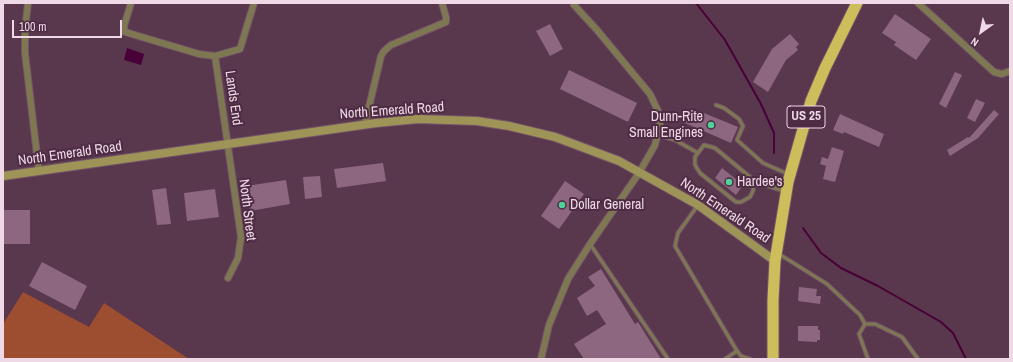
<!DOCTYPE html>
<html>
<head>
<meta charset="utf-8">
<style>
  body { margin:0 }
  #map { position:relative; width:1013px; height:362px; overflow:hidden; background:#59374d; font-family:"Archivo Narrow",sans-serif }
  canvas { display:block }
  .frame { position:absolute; inset:0; border:4px solid #efd9e7; pointer-events:none }
  .north { position:absolute; left:961px; top:12px; width:40px; height:40px; -webkit-text-stroke:3px #4e2c43; paint-order:stroke; rotate:213deg; font-size:11px; font-weight:700; line-height:16px; text-align:center; color:#efd9e7 }
  .north::after { content:''; display:block; margin:auto; width:14px; height:18px; background:#efd9e7; clip-path:polygon(50% 0,100% 100%,50% 72%,0 100%) }
  .scale { position:absolute; left:12px; top:20px; width:110px; height:18px; box-sizing:border-box; border:2px solid #efd9e7; border-top:0; padding-left:5px; font-size:12px; line-height:14px; white-space:nowrap; color:#efd9e7; -webkit-text-stroke:3px #4e2c43; paint-order:stroke }
</style>
</head>
<body>
<div id="map">
<canvas width="1013" height="362"></canvas>
<div class="frame"></div>
<div class="north">N</div>
<div class="scale">100 m</div>
</div>
<script>
const ctx = document.querySelector('canvas').getContext('2d');
ctx.lineJoin = 'round';
function fill(path, color) { ctx.fillStyle = color; ctx.fill(path, 'evenodd'); }
const poly = rows => new Path2D(rows.map(r => 'M' + r).join(''));
function stroke(path, color, width, dash) { ctx.strokeStyle = color; ctx.lineWidth = width; ctx.lineCap = dash ? 'butt' : 'round'; ctx.setLineDash(dash || []); ctx.stroke(path); }
function drawText(font, color, halo, rows, align = 'center') {
  ctx.font = font + ' "Archivo Narrow",sans-serif'; ctx.lineWidth = 4; ctx.setLineDash([]); ctx.textBaseline = 'middle'; ctx.strokeStyle = halo; ctx.fillStyle = color; for (const [text, x, y, turn = 0] of rows) {
    ctx.save(); ctx.translate(x, y); ctx.rotate((+turn || 0) * Math.PI / 180); ctx.textAlign = isNaN(turn) ? turn : align; if (halo) ctx.strokeText(text, 0, 0); ctx.fillText(text, 0, 0); ctx.restore();
  }
}
const green = poly([
  [23,292,89,327,104,303,189,359,3,359,3,324]
]);
const water = poly([
  [127,48,144,54,141,65,124,60]
]);
const stream = poly([
  [696,3,725,40,761,104,774,133,774,153],
  [803,228,821,253,841,268,878,286,941,322,953,333,966,359]
]);
const building = poly([
  [895,14,931,39,916,60,894,45,896,42,882,33],
  [550,24,563,49,550,56,536,31],
  [790,34,799,44,796,47,798,50,786,60,768,92,753,82,772,49],
  [569,70,637,103,628,122,560,89],
  [955,72,962,75,946,108,939,104],
  [976,99,985,103,975,122,967,118],
  [690,109,699,113,699,111,738,127,731,143,685,123],
  [994,110,999,114,978,138,950,156,947,150,968,137,969,138],
  [840,114,884,134,879,147,844,132,843,134,833,130],
  [832,147,844,151,835,182,823,179,826,166,820,164,822,157,828,159],
  [383,163,386,181,337,188,334,169],
  [722,168,743,185,736,195,715,178],
  [320,176,322,197,305,199,303,177],
  [286,180,290,204,250,211,246,186],
  [565,181,584,194,559,229,541,216],
  [166,188,171,224,157,225,152,190],
  [215,189,219,217,187,221,184,193],
  [3,210,30,210,30,244,3,244],
  [42,262,87,286,75,310,29,286],
  [601,269,635,324,638,322,661,359,584,359,574,344,606,324,597,310,587,316,577,298,595,286,588,277],
  [799,287,817,289,816,296,821,296,820,304,798,301],
  [798,326,818,326,818,330,820,330,820,340,817,340,817,342,798,341]
]);
const lane = poly([
  [716,105,724,108,739,119,743,126,737,140,763,163,788,174],
  [658,135,675,140,698,153],
  [754,180,753,191,750,197,741,202,736,202,700,173,695,165,695,157,704,145,715,148,756,182,784,191],
  [698,205,678,233,675,246,737,351,725,359],
  [590,244,668,359],
  [779,254,827,284,860,315,865,324],
  [737,351,741,356,750,359],
  [868,359,859,334,865,324,875,324,902,337,918,359]
]);
const street = poly([
  [28,3,25,29,25,53,39,172],
  [131,3,124,26,125,32,199,54,215,56,240,49,254,3],
  [918,3,994,72,1002,74,1010,71],
  [215,56,241,237,238,258,228,278],
  [365,124,381,56,384,51,391,45,446,22,446,17,442,3],
  [541,359,549,325,568,279,590,244,639,173,655,145,660,125,658,111,650,94,597,30,574,5]
]);
const secondary = poly([
  [3,176,376,123,418,119,477,121,509,126,555,137,619,161,698,205,775,261]
]);
const highway = poly([
  [773,359,773,300,775,261,788,182,811,101,825,68,857,3]
]);
const markers = [
  [711,125,4,"#50d398"],
  [729,182,4,"#50d398"],
  [562,205,4,"#50d398"]
];
const shields = [
  [806,117,38]
];
const shieldNames = [
  ["US 25",806,117]
];
const streetNames = [
  ["Lands End",233,98,82],
  ["North Emerald Road",392,111,-4],
  ["North Emerald Road",70,154,-8],
  ["North Street",247,210,83],
  ["North Emerald Road",725,211,34]
];
const poiNames = [
  ["Dunn-Rite",703,117,"right"],
  ["Small Engines",703,133,"right"],
  ["Hardee's",737,182],
  ["Dollar General",570,205]
];
fill(green, '#9d4d30');
fill(water, '#480037');
stroke(stream, '#480037', 2);
fill(building, '#8d677f');
stroke(lane, '#745469', 5);
stroke(street, '#745469', 8);
stroke(secondary, '#745469', 10);
stroke(highway, '#745469', 13);
stroke(lane, '#7e7852', 3);
stroke(street, '#7e7852', 6);
stroke(secondary, '#9e9457', 8);
stroke(highway, '#cdbd5b', 11);
for (const [x, y, r, color] of markers) { const dot = new Path2D(); dot.arc(x, y, r, 0, 2 * Math.PI); ctx.fillStyle = color; ctx.fill(dot); stroke(dot, '#4e2c43', 1.5); }
for (const [x, y, w] of shields) { const box = new Path2D(); box.roundRect(x - w / 2, y - 11, w, 22, 3); ctx.fillStyle = '#4e2c43'; ctx.fill(box); stroke(box, '#efd9e7', 1); }
drawText('bold 13px', '#efd9e7', null, shieldNames);
drawText('14px', '#efd9e7', '#4e2c43', streetNames);
drawText('14px', '#efd9e7', '#4e2c43', poiNames, 'left');
</script>
</body>
</html>
